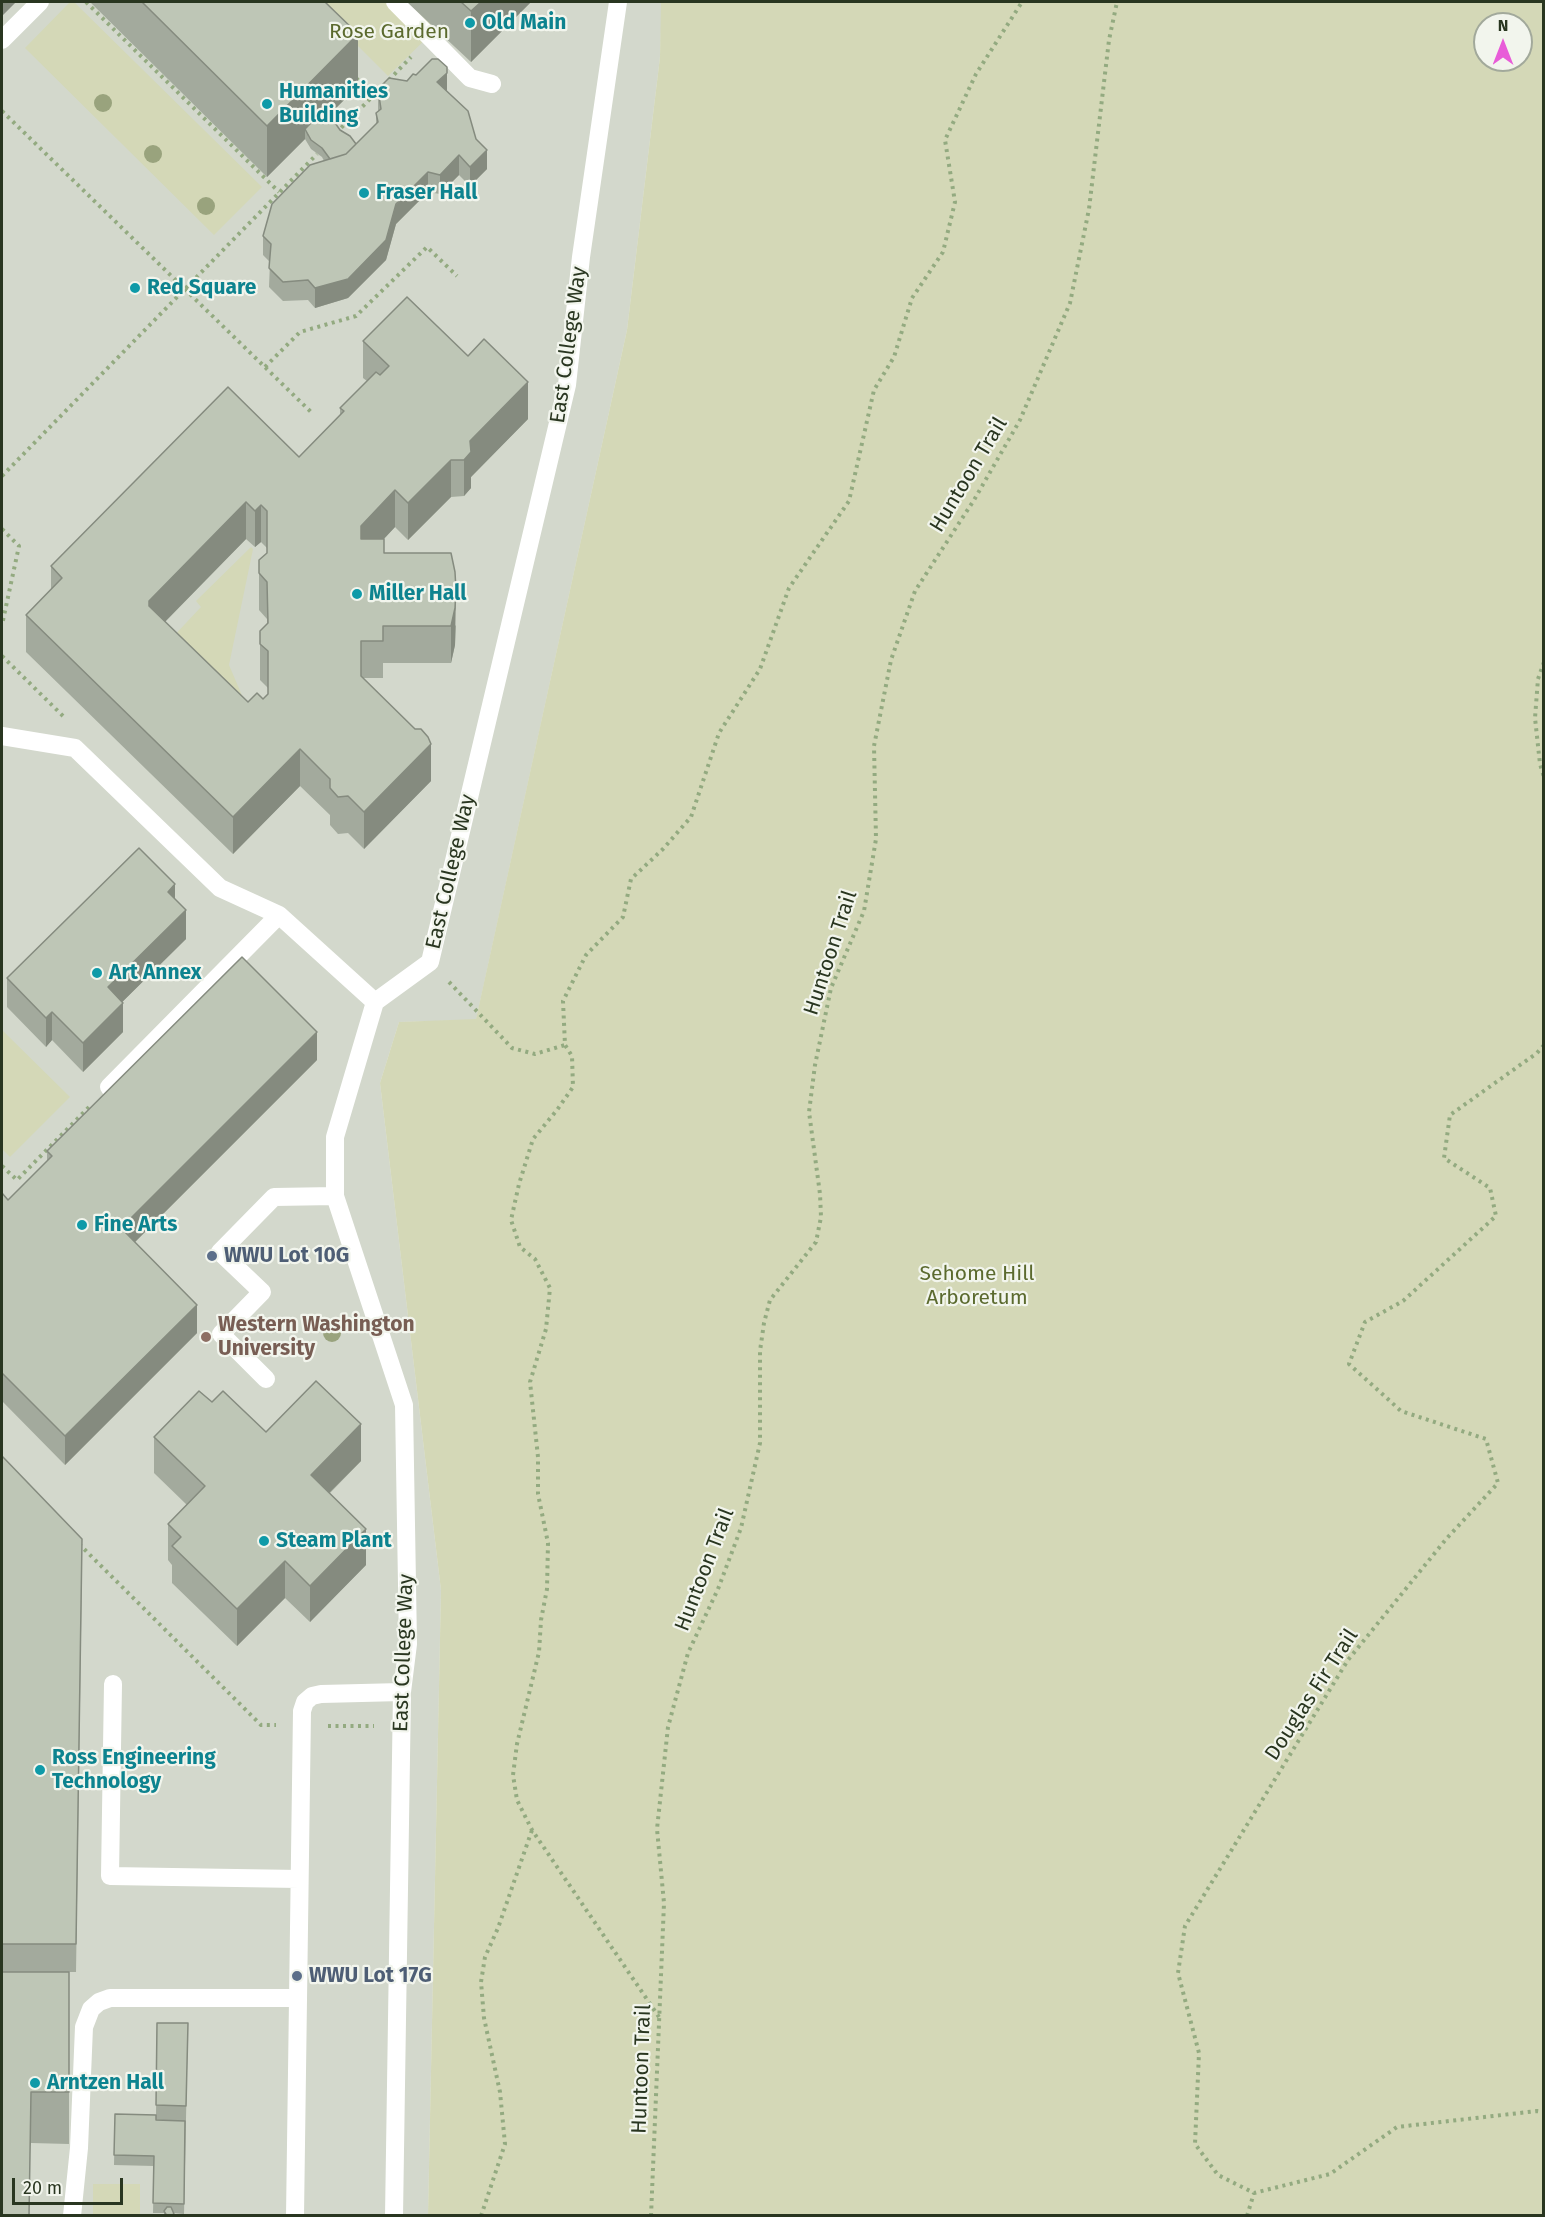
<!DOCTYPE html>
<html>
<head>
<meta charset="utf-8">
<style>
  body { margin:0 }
  #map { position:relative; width:1545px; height:2217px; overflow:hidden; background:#e4e8de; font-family:"Fira Sans",sans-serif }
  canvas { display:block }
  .frame { position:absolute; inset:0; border:3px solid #293620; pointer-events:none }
  .north { position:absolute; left:1473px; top:12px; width:60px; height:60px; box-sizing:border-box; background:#f2f5ed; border:2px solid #a2a99b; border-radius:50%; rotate:0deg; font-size:16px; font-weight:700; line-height:24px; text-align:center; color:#293620 }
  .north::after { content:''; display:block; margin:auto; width:21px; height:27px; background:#e85cd8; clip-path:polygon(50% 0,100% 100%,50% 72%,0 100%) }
  .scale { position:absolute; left:12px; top:2178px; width:111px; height:27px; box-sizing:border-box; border:3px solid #293620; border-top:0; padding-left:8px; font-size:18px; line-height:21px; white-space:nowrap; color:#293620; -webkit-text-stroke:4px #f2f5ed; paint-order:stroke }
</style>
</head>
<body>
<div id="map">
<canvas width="1545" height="2217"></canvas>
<div class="frame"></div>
<div class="north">N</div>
<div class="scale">20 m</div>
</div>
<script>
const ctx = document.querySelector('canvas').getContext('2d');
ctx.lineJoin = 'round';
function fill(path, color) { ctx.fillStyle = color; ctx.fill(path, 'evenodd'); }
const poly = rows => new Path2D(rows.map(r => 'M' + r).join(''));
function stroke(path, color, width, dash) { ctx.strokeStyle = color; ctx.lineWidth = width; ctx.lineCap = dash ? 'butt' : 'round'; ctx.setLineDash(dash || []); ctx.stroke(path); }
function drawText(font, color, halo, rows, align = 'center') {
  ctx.font = font + ' "Fira Sans",sans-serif'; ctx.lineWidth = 4.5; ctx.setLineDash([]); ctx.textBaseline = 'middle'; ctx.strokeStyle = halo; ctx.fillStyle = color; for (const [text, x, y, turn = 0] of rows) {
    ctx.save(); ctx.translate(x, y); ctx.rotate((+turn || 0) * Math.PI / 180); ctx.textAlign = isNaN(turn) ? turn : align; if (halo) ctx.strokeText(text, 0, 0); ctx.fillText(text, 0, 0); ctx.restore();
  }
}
const built = poly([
  [2,2,662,2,660,57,627,330,476,1020,399,1022,380,1083,441,1590,428,2215,2,2216]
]);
const green = poly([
  [70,2,74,2,262,187,214,235,25,48],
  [314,2,406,2,436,29,388,76],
  [661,2,1543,2,1543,2215,428,2215,441,1590,380,1083,399,1022,476,1019,627,330,660,57],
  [1485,24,1521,24,1521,60,1485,60],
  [251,547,253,549,229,665,255,726,170,640,201,607,196,601],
  [2,1030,70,1097,10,1157,2,1149],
  [93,2184,140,2184,140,2215,93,2215]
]);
const path = poly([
  [86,2,279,192],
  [356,78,373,95],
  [389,80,411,57],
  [2,111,311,412],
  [336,133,379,90],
  [265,367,300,332,356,316,427,247,457,276],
  [2,476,317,154],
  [2,529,19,546,2,625],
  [2,656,63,716],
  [1544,662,1538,679,1535,718,1540,764,1544,777],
  [449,982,512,1048,535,1054,565,1045],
  [1544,1045,1537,1053,1450,1115,1444,1158,1490,1188,1496,1216,1403,1301,1365,1322,1349,1364,1401,1411,1486,1439,1498,1483,1447,1538,1348,1660,1185,1926,1178,1973,1199,2053,1195,2144,1218,2175,1254,2193,1330,2174,1397,2127,1537,2111,1544,2112],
  [2,1166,17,1180,90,1106],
  [79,1544,261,1725,276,1725],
  [328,1726,374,1726],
  [659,2017,532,1830,517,1800,513,1775,517,1744,539,1652,541,1620,547,1589,548,1543,538,1494,538,1457,530,1382,546,1329,550,1288,535,1259,520,1247,511,1220,519,1184,533,1139,557,1110,573,1087,572,1056,565,1045,563,1001,586,955,623,917,631,879,663,849,691,817,719,733,760,669,789,588,849,501,874,390,894,357,912,298,943,252,955,202,945,140,976,74,1022,2],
  [481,2216,505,2144,500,2092,484,2018,481,1982,485,1957,498,1928,532,1830],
  [651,2216,664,1903,657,1829,668,1727,688,1653,718,1589,741,1528,760,1443,760,1351,764,1323,770,1300,816,1242,821,1217,820,1194,809,1112,815,1065,831,988,864,911,876,839,874,746,891,660,915,591,974,500,1020,420,1070,303,1089,209,1109,40,1117,2],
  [1247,2216,1254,2193]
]);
const minor = poly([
  [395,2,470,78,492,84],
  [2,40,40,2],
  [2,736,75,748,220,888,279,915,375,1002],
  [109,1087,279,915],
  [266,1379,221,1334,262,1292,220,1252,274,1197,335,1196],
  [113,1684,110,1876,299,1879],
  [72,2216,79,2148,84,2027,91,2009,99,2002,110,1998,298,1998],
  [295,2216,302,1711,305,1702,312,1696,321,1694,402,1692],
  [394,2216,402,1692,408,1644,404,1405,335,1196,335,1137,375,1002,430,962,567,385,581,257,618,2]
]);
const trees = [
  [103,103],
  [153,154],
  [206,206],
  [332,1333]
];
const wall = poly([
  [90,2,325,2,358,86,328,116,340,130,356,144,376,124,376,113,378,111,378,89,447,91,476,139,487,169,470,186,459,175,440,194,428,192,396,224,386,260,348,298,315,308,308,300,283,301,269,287,270,262,263,255,263,236,324,161,322,157,311,149,305,139,267,177],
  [407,2,531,2,471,62],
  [363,341,528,419,471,477,471,488,464,496,451,497,408,540,395,527,384,539,384,553,456,626,455,645,451,663,383,663,383,678,363,678,431,781,364,849,348,833,338,834,330,825,330,815,300,786,233,854,26,652,26,615,51,590,51,566,299,457,340,415,340,408,367,381,363,378],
  [246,539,255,547,261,542,267,548,267,554,259,560,259,610,267,619,267,624,260,631,260,680,268,688,268,694,263,699,248,702,165,622],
  [175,899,186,939,122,1002,123,1032,83,1072,52,1040,46,1047,7,1007,7,978],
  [317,1060,135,1242,197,1333,65,1465,2,1401,2,1193,8,1200,47,1161,47,1151],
  [212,1402,266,1432,361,1461,330,1493,366,1565,310,1622,285,1598,237,1646,172,1583,172,1565,168,1560,168,1524,187,1505,154,1473,154,1437],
  [2,1456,82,1568,76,1972,39,1972,69,1972,69,2144,31,2143,2,2216],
  [157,2023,188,2023,184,2214,173,2213,174,2216,164,2216,164,2213,153,2213,154,2166,114,2165,115,2114,156,2115]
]);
const shadedWall = poly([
  [2,2,16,2,2,16],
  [481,2,531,2,471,62,471,11],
  [358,34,358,86,308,136,305,129,305,139,267,177,267,126],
  [447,73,447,92,437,82],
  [487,150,487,169,470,186,470,167],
  [459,155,459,175,440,194,440,175],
  [428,172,428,192,396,224,386,260,348,298,315,308,315,288],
  [528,382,528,419,471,477,471,488,464,496,464,460,470,441],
  [451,460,451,497,408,540,408,503],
  [395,490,395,527,361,563,361,526],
  [246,502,246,539,149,638,149,601],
  [261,505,261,542,255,547,255,511],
  [456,590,455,645,451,663,451,626],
  [431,744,431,781,364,849,364,812],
  [300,749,300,786,233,854,233,817],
  [175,884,175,913,168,892],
  [186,910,186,939,108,1016,108,987],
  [123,1003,123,1032,83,1072,83,1043],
  [52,1012,52,1040,46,1047,46,1018],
  [317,1032,317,1060,121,1256,121,1228],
  [197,1305,197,1333,65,1465,65,1436],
  [361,1424,361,1461,311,1511,311,1475],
  [366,1529,366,1565,310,1622,310,1586],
  [285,1561,285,1598,237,1646,237,1609]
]);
const building = poly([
  [142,2,325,2,358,34,267,126,142,2],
  [461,2,481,2,471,11,461,2],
  [432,59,438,59,447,67,447,73,437,82,468,111,476,139,487,150,470,167,459,155,440,175,428,172,396,204,386,240,348,279,315,288,308,280,283,282,269,268,271,244,263,236,272,204,310,165,346,154,378,122,376,113,381,109,378,89,389,78,407,81,413,74,416,75,432,59],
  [322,112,333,120,340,130,350,136,356,144,346,154,330,159,322,148,311,140,305,129,322,112],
  [407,297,468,356,484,339,528,382,470,441,471,452,464,460,451,460,408,503,395,490,361,526,361,539,384,539,384,553,451,553,455,572,456,590,455,608,451,626,383,626,383,641,361,641,361,676,415,729,421,729,428,737,431,744,364,812,348,796,338,797,330,788,330,779,300,749,233,817,26,615,62,578,51,566,228,387,299,457,344,411,340,408,376,372,380,375,389,366,363,341,407,297],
  [246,502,255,511,261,505,267,511,267,553,259,560,259,573,267,582,268,623,260,631,260,644,268,651,268,694,263,699,257,693,248,702,149,606,149,601,246,502],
  [139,848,175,884,168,892,186,910,108,987,123,1003,83,1043,52,1012,46,1018,7,978,139,848],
  [242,957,317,1032,121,1228,197,1305,65,1436,2,1373,2,1193,8,1200,52,1156,47,1151,242,957],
  [316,1381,361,1424,311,1475,366,1529,310,1586,285,1561,237,1609,172,1546,181,1537,168,1524,205,1486,154,1437,199,1391,212,1402,223,1391,266,1432,316,1381],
  [2,1456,82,1539,76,1944,2,1944,2,1456],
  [2,1972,69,1972,69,2092,31,2092,29,2216,2,2216,2,1972],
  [157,2023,188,2023,186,2106,156,2105,157,2023],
  [115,2114,156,2115,156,2120,185,2121,184,2204,153,2203,154,2156,114,2155,115,2114],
  [167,2207,171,2207,174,2214,170,2216,167,2216,164,2211,167,2207]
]);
const markers = [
  [470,23,6,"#0f9aa8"],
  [267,104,6,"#0f9aa8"],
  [364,193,6,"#0f9aa8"],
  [135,288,6,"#0f9aa8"],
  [357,594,6,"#0f9aa8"],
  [97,973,6,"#0f9aa8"],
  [82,1225,6,"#0f9aa8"],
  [212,1256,6,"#5c6f8a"],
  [206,1337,6,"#8d6e63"],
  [264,1541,6,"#0f9aa8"],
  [40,1770,6,"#0f9aa8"],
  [297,1976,6,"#5c6f8a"],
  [35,2083,6,"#0f9aa8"]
];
const cultureNames = [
  ["Old Main",482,23],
  ["Humanities",279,92],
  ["Building",279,116],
  ["Fraser Hall",376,193],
  ["Red Square",147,288],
  ["Miller Hall",369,594],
  ["Art Annex",109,973],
  ["Fine Arts",94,1225],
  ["Steam Plant",276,1541],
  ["Ross Engineering",52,1758],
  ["Technology",52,1782],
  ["Arntzen Hall",47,2083]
];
const parkNames = [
  ["Rose Garden",389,32],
  ["Sehome Hill",977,1274],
  ["Arboretum",977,1298]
];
const streetNames = [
  ["East College Way",569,345,-82],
  ["Huntoon Trail",969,475,-59],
  ["East College Way",451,872,-77],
  ["Huntoon Trail",831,953,-72],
  ["Huntoon Trail",705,1570,-69],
  ["East College Way",404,1653,-88],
  ["Douglas Fir Trail",1312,1695,-57],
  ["Huntoon Trail",642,2069,-88]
];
const serviceNames = [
  ["WWU Lot 10G",224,1256],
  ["WWU Lot 17G",309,1976]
];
const educationNames = [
  ["Western Washington",218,1325],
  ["University",218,1349]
];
fill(built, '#d3d8cc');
fill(green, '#d4d8b7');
stroke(path, '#93aa80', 4, [3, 4.5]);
stroke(minor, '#fff', 18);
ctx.fillStyle = '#99a37d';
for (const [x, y] of trees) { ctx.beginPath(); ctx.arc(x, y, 9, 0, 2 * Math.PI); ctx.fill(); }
fill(wall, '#a3aa9d');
fill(shadedWall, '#858b7f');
fill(building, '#bec6b6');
stroke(building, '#858b7f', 1.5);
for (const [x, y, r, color] of markers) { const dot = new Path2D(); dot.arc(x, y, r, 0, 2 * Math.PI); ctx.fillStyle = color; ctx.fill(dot); stroke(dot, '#f2f5ed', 2); }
drawText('bold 21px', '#0d838f', '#f2f5ed', cultureNames, 'left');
drawText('21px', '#5b6a2e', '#f2f5ed', parkNames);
drawText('21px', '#293620', '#f2f5ed', streetNames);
drawText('bold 21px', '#4e5e75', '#f2f5ed', serviceNames, 'left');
drawText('bold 21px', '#785e54', '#f2f5ed', educationNames, 'left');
</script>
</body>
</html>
